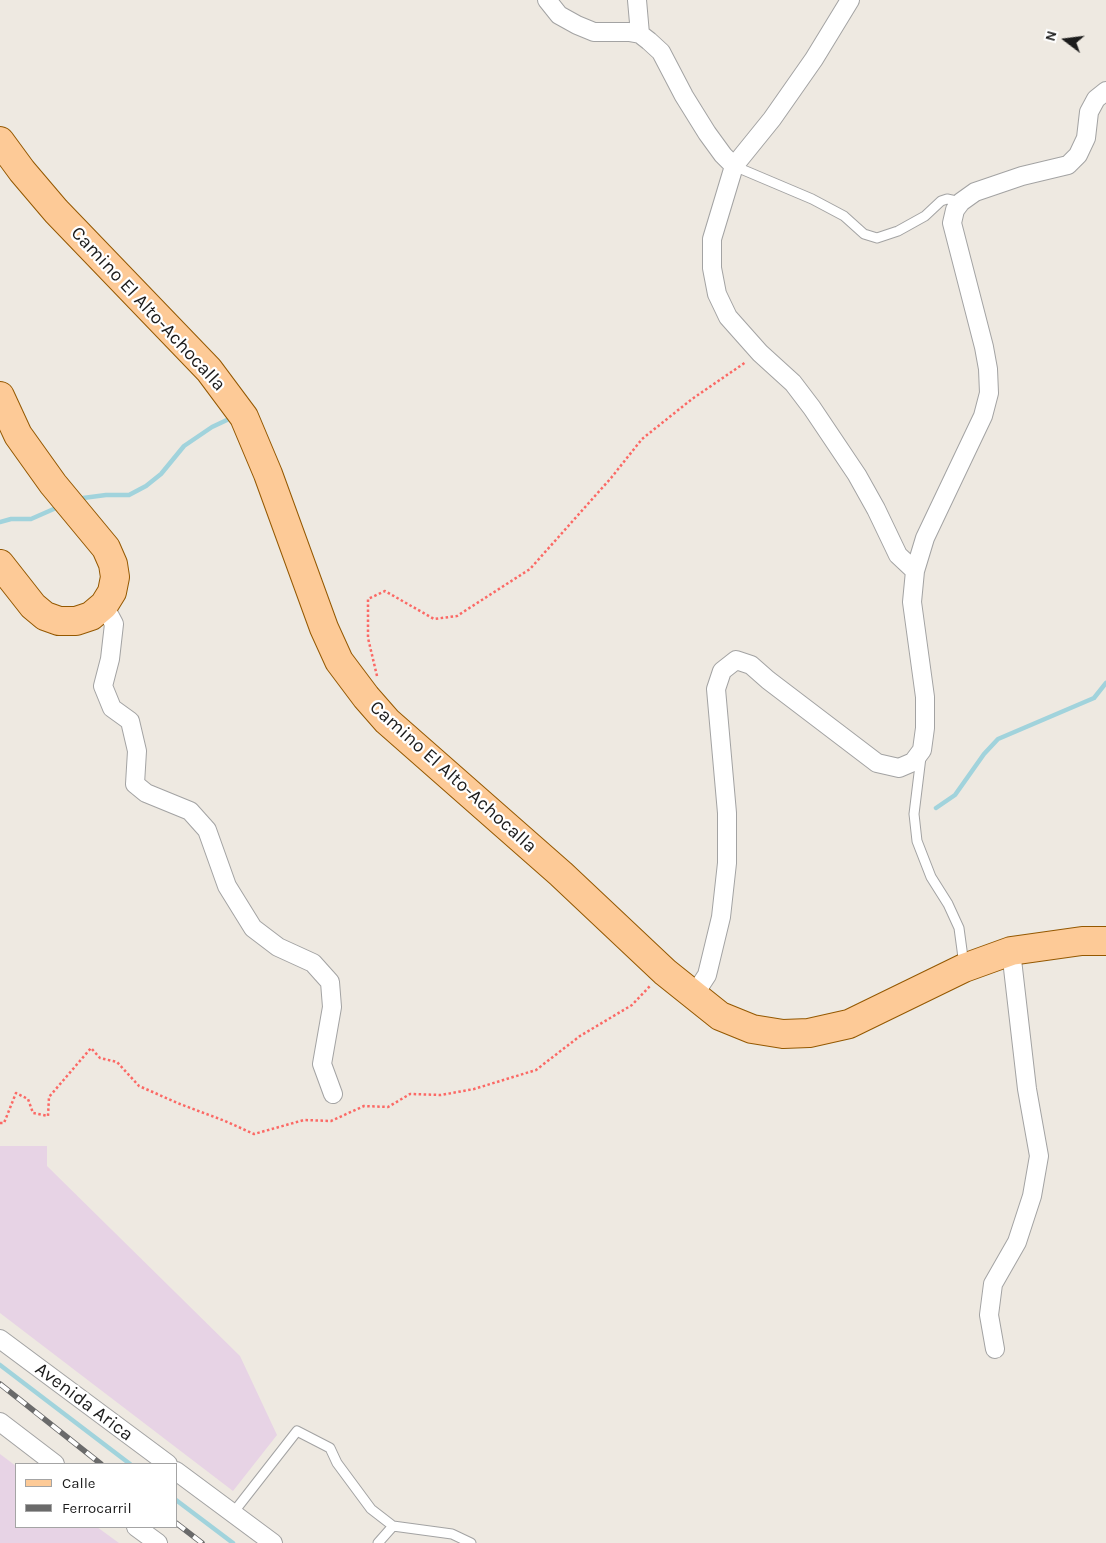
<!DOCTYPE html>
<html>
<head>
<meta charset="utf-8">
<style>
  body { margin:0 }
  #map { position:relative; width:1106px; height:1543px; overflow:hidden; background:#eee9e1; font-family:Karla,sans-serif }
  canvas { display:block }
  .legend { position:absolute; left:15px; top:1463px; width:162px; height:65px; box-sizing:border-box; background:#fff; border:1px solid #a4a4a4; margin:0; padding:6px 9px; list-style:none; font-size:15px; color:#1c1c1c }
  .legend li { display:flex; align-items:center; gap:10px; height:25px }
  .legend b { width:25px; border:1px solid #a4a4a4 }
  .north { position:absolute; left:1041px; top:15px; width:50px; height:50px; -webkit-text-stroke:4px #fff; paint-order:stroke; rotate:285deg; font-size:14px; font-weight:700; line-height:20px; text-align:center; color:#1c1c1c }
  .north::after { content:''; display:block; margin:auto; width:18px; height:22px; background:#1c1c1c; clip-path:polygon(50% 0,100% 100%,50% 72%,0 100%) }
</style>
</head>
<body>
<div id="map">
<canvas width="1106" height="1543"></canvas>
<ul class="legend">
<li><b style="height:6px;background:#fdca97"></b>Calle</li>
<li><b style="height:6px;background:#6a6a6a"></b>Ferrocarril</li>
</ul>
<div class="north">N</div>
</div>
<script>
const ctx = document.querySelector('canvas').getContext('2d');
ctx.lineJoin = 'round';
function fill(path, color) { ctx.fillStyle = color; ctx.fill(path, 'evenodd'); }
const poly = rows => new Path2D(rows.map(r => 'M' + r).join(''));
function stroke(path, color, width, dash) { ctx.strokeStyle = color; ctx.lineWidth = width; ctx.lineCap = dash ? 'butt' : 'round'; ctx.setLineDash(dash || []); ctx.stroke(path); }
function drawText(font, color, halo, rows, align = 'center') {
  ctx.font = font + ' Karla,sans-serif'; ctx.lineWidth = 4.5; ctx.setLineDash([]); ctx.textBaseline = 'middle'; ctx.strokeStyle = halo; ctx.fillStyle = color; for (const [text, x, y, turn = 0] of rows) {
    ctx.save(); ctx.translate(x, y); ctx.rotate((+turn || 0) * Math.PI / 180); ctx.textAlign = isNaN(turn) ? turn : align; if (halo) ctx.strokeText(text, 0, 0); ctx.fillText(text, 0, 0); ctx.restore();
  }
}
const industrial = poly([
  [0,1146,47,1146,47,1166,240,1356,277,1435,233,1491,0,1313],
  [0,1454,16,1466,16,1527,97,1527,119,1543,0,1543]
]);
const stream = poly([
  [83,498,106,495,129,495,146,486,161,474,184,446,212,427,229,419],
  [0,522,11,519,31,519,56,508],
  [936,808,955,795,984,754,998,739,1094,698,1106,683],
  [0,1365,130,1464],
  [176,1500,233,1543]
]);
const path = poly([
  [377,676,368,638,368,599,385,591,434,619,457,616,530,569,611,478,642,439,692,399,746,362],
  [0,1123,4,1123,16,1093,28,1099,33,1113,48,1116,49,1097,91,1048,100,1058,117,1062,139,1086,180,1104,225,1121,254,1134,304,1120,331,1121,364,1106,388,1107,410,1094,441,1095,474,1089,536,1070,580,1036,632,1005,650,986]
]);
const lane = poly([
  [734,166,812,199,844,216,864,234,877,238,898,231,925,216,941,201,947,199,961,202],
  [921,757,914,814,917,841,931,877,948,904,959,928,964,965],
  [233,1513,297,1431,330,1448,337,1463,371,1509,393,1526,452,1534,471,1543],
  [378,1543,393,1526]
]);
const street = poly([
  [547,0,559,15,577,25,594,32,629,32,640,34,649,41,661,52,684,96,707,133,723,155,734,166],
  [637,0,640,34],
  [850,0,814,59,772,119,734,166,712,239,712,268,717,294,728,317,760,353,793,383,812,408,857,475,876,509,898,555,915,571],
  [104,605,114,624,110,659,103,686,112,708,130,721,137,751,135,784,146,793,190,811,207,830,227,886,253,928,278,947,313,963,330,982,332,1007,322,1064,333,1094],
  [694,995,707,975,721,917,727,863,727,813,716,689,722,671,736,660,751,665,768,680,877,763,899,768,913,762,922,750,925,728,925,697,912,602,915,571,925,538,983,416,989,393,988,369,984,347,952,223,955,210,961,202,975,192,1022,176,1068,165,1078,155,1086,138,1089,112,1096,99,1106,91],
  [0,1339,168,1464],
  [995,1349,989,1315,993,1284,1017,1242,1032,1196,1039,1156,1027,1089,1011,951],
  [0,1422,55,1464],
  [176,1471,273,1543],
  [136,1527,158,1543]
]);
const primary = poly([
  [0,141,22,171,56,211,209,370,244,417,268,474,324,628,339,661,366,697,387,721,561,874,665,972,720,1016,752,1029,783,1034,809,1033,849,1024,964,968,1011,951,1082,941,1106,941],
  [0,396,18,435,53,484,106,548,113,564,115,577,112,592,104,605,91,616,76,621,59,621,45,616,33,606,0,564]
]);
const rail = poly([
  [0,1384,101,1464],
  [176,1523,202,1543]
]);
const streetNames = [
  ["Camino El Alto-Achocalla",148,309,47],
  ["Camino El Alto-Achocalla",453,777,42],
  ["Avenida Arica",84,1402,37]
];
fill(industrial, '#e7d3e5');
stroke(stream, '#a1d3dc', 4.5);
stroke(lane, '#a3a3a3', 11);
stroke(street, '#a3a3a3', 20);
stroke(primary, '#945800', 30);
stroke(path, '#fb6965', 2.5, [2.5, 2.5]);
stroke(lane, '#fff', 9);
stroke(street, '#fff', 18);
stroke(primary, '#fdca97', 28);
stroke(rail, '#6a6a6a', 5.5);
stroke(rail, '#fff', 4, [11]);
drawText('19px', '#1c1c1c', '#fff', streetNames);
</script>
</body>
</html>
